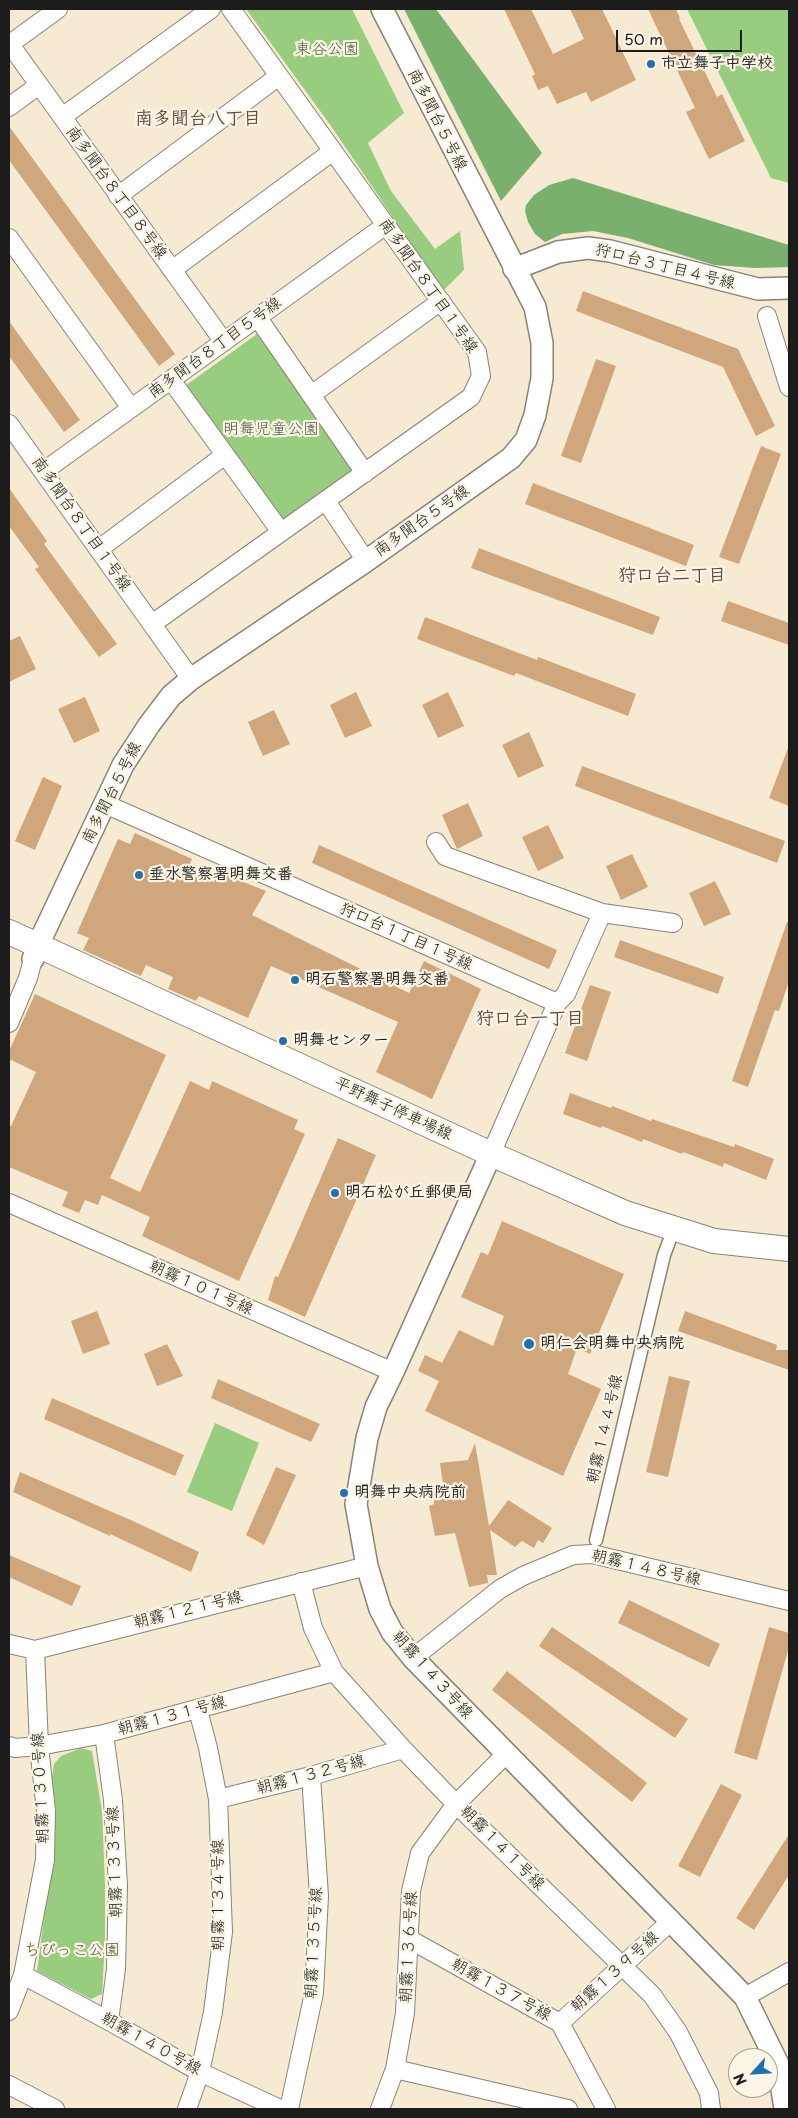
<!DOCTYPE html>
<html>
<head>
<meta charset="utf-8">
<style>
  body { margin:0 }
  #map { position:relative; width:798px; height:2118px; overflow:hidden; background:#f6ead2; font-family:"Playpen Sans",sans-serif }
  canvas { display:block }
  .frame { position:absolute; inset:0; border:10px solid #1c1c1c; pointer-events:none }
  .north { position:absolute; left:728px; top:2048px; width:50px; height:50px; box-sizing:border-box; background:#fcf5e5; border:1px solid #a29e95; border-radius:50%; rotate:244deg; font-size:14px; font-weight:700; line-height:20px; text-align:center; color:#1c1c1c }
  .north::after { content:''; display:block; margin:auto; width:18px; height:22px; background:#1f6fb2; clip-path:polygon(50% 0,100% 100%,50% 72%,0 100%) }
  .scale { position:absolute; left:616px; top:30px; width:126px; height:22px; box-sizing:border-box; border:2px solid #1c1c1c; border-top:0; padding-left:6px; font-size:15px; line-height:18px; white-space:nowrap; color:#1c1c1c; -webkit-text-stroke:4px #fcf5e5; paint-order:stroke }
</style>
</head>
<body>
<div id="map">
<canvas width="798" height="2118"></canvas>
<div class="frame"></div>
<div class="north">N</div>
<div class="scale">50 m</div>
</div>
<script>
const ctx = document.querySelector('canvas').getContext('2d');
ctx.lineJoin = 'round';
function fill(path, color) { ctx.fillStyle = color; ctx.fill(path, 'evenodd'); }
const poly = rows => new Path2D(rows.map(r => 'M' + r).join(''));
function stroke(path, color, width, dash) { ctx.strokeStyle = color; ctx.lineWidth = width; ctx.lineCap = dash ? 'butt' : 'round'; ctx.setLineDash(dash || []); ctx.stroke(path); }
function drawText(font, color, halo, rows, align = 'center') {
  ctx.font = font + ' "Playpen Sans","Klee One",sans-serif'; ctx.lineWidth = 4.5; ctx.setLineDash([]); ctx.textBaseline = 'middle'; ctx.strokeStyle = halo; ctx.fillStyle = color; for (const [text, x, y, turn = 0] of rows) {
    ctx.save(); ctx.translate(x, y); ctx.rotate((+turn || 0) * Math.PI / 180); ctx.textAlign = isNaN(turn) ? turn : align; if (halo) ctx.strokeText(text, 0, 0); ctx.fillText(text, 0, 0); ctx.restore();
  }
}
const green = poly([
  [246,9,352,9,404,113,368,143,391,191,435,249,460,231,464,270,443,291,331,126],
  [687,9,789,9,789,183,771,178],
  [257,334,354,469,283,523,185,386],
  [215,1423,259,1443,232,1511,187,1492],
  [81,1748,92,1751,102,1811,105,1884,105,1942,102,1994,91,1999,37,1971,53,1851,51,1783,54,1764,61,1756]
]);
const forest = poly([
  [404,9,436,9,542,153,501,201],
  [573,178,789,245,789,267,755,268,714,265,628,238,593,231,562,234,545,242,535,234,528,222,525,211,526,205,534,195,549,185]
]);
const building = poly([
  [504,9,531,9,553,54,584,39,570,9,602,9,636,80,591,102,586,92,557,104,548,86,538,90,532,76,535,74],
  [648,9,676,9,680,18,679,19,717,97,722,94,745,141,709,159,686,112,695,108],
  [9,126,175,354,159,366,9,160],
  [583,291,738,349,775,426,756,436,723,367,576,311],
  [9,321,80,420,64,432,9,356],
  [596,359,616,366,581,463,561,456],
  [761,446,781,454,739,564,719,557],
  [533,483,694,545,686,566,525,504],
  [9,488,47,541,44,544,117,644,99,657,35,569,39,567,9,526],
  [479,548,660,617,653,635,471,568],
  [728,601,789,623,789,645,721,621],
  [425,617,537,660,538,657,636,694,628,716,516,673,514,676,417,639],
  [20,636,36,669,9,682,9,641],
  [356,692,372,726,345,738,330,705],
  [448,692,464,726,438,738,422,705],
  [85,697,100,731,74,743,58,709],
  [274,710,290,744,263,756,248,722],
  [529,732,544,766,518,778,502,745],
  [788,748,789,748,789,806,769,798],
  [582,766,785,841,777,863,575,786],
  [43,777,62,786,35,850,15,841],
  [468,803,483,836,457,849,442,815],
  [548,825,564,858,538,871,522,837],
  [135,833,192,859,187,870,214,882,218,872,266,891,252,915,409,993,424,961,481,989,432,1099,376,1072,398,1022,271,966,248,1018,199,996,196,1001,168,989,173,977,146,965,141,976,83,950,89,938,77,933,118,839,130,844],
  [319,845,557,950,549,969,312,863],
  [632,854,648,887,621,900,606,866],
  [715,881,731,914,704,926,689,893],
  [787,922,789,922,789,981,779,1011,775,1010,748,1087,732,1081],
  [620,940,724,977,718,994,614,957],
  [590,985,611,992,587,1061,565,1053],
  [35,994,166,1055,110,1178,140,1192,190,1081,209,1090,212,1081,298,1120,294,1129,305,1134,239,1281,142,1236,150,1217,102,1195,98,1205,85,1200,79,1213,62,1206,68,1192,9,1167,9,1126,11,1126,36,1072,9,1059,9,1051],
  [570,1093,611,1108,612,1106,651,1121,652,1119,734,1147,735,1144,774,1159,766,1180,724,1163,723,1167,683,1152,682,1154,643,1139,642,1142,602,1126,601,1128,563,1114],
  [338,1138,376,1155,305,1317,268,1300,275,1276,278,1277],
  [502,1221,624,1274,590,1354,577,1348,568,1374,601,1389,563,1476,425,1411,439,1381,418,1371,425,1355,442,1363,459,1330,493,1346,504,1316,461,1297,481,1252,488,1255],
  [97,1311,110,1344,83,1354,71,1321],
  [685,1311,777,1345,776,1350,789,1350,789,1370,678,1331],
  [167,1344,183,1376,157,1386,144,1354],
  [669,1376,690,1381,668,1477,646,1472],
  [218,1379,320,1424,311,1442,211,1398],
  [52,1398,184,1455,175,1476,44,1419],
  [475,1443,489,1526,508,1500,552,1528,543,1543,538,1540,534,1548,522,1541,515,1547,490,1530,497,1575,487,1575,488,1583,469,1587,455,1533,435,1536,429,1506,434,1504,434,1494,444,1492,440,1463,468,1460],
  [276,1467,296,1475,264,1545,246,1535],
  [20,1472,133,1521,199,1552,191,1572,110,1534,110,1536,13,1492],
  [9,1555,81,1586,72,1606,9,1577],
  [629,1600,720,1644,709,1667,618,1623],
  [552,1627,688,1719,675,1738,539,1646],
  [769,1627,789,1633,789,1647,757,1760,734,1753],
  [507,1671,647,1783,632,1802,492,1690],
  [721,1784,742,1795,700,1877,678,1866],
  [789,1834,789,1875,754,1930,736,1918]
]);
const pedestrian = poly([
  [596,1540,664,1255,670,1239]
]);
const minor = poly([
  [9,43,224,342],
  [10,44,58,9],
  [9,107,39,85],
  [62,117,211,9],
  [118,196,279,76],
  [9,238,131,408],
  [172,270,333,151],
  [767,316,789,387],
  [258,318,365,473],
  [171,380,281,532],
  [311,395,441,301],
  [9,424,191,679],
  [44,471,386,225],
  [326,501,366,561],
  [99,549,225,455],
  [152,624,471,397,481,376,477,352,231,9],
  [105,804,557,1003,491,1154],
  [436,842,445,856,602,913,673,923],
  [557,1003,566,994,602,913],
  [9,1023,28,978,33,959],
  [9,1203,393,1372],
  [301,1582,313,1628,334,1672,403,1749,456,1804,652,1995,678,2032,709,2093,711,2109],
  [9,1644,35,1650,367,1566],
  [413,1658,500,1589,523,1576,573,1555,592,1554,789,1601],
  [104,1734,113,1800,118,1885,116,1969,109,2021],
  [9,1746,15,1748,39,1746,104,1734,334,1672],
  [218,1799,311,1776,403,1749],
  [409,1939,560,2023,606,2109],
  [23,1975,109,2021,200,2072,280,2109],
  [745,1997,789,1972],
  [9,2011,23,1975,45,1860,46,1811,39,1746,35,1650],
  [560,2023,670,1922],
  [395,2069,568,2109],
  [9,2085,55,2109],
  [187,2109,200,2072,213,2012,223,1932,218,1799,208,1748,198,1710],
  [289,2109,314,1993,319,1896,311,1776],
  [380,2109,395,2069,405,2013,411,1891,420,1853,456,1804,506,1754]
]);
const tertiary = poly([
  [514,269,558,252,588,248,610,251,758,289,789,288],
  [33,959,38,945,123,765,149,725,171,696,191,679,366,561,511,458,526,440,535,415,542,378,542,343,535,307,382,9],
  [491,1154,393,1372,376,1407,367,1438,356,1504,367,1566,380,1609,392,1632,413,1658,745,1997,778,2064,785,2109]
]);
const secondary = poly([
  [9,932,491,1154,625,1213,714,1241,789,1249]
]);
const markers = [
  [651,64,5,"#1f6fb2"],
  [139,875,5,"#1f6fb2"],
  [295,980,5,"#1f6fb2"],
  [283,1041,5,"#1f6fb2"],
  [335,1193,5,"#1f6fb2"],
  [529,1344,6,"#1f6fb2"],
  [344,1493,5,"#1f6fb2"]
];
const parkNames = [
  ["東谷公園",327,50],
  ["明舞児童公園",271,430],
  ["ちびっこ公園",72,1951]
];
const poiNames = [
  ["市立舞子中学校",661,64],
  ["垂水警察署明舞交番",149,875],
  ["明石警察署明舞交番",305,980],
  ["明舞センター",293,1041],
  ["明石松が丘郵便局",345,1193],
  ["明仁会明舞中央病院",540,1344],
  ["明舞中央病院前",354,1493]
];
const streetNames = [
  ["南多聞台５号線",437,120,63],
  ["南多聞台８丁目８号線",116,193,54],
  ["狩口台３丁目４号線",665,267,14],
  ["南多聞台８丁目１号線",428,286,55],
  ["南多聞台８丁目５号線",215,348,-36],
  ["南多聞台５号線",422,521,-35],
  ["南多聞台８丁目１号線",81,524,55],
  ["南多聞台５号線",112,793,-63],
  ["狩口台１丁目１号線",406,937,24],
  ["平野舞子停車場線",393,1109,25],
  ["朝霧１０１号線",201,1288,24],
  ["朝霧１４４号線",605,1429,-77],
  ["朝霧１４８号線",646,1568,13],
  ["朝霧１２１号線",188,1610,-14],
  ["朝霧１４３号線",432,1675,48],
  ["朝霧１３１号線",172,1716,-15],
  ["朝霧１３２号線",311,1775,-15],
  ["朝霧１３０号線",41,1788,-93],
  ["朝霧１４１号線",502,1848,45],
  ["朝霧１３３号線",115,1862,-92],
  ["朝霧１３４号線",219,1895,-90],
  ["朝霧１３５号線",314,1943,-87],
  ["朝霧１３６号線",409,1947,-87],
  ["朝霧１３９号線",615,1972,-42],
  ["朝霧１３７号線",501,1990,29],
  ["朝霧１４０号線",151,2044,29]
];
const neighbourhoodNames = [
  ["南多聞台八丁目",198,119],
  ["狩口台二丁目",672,576],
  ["狩口台一丁目",530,1019]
];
fill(green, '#98cd7f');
fill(forest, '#7ab06e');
fill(building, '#d0a77d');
stroke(pedestrian, '#898377', 15);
stroke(minor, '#898377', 20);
stroke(tertiary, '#898377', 24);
stroke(secondary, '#898377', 26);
stroke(pedestrian, '#fff', 12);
stroke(minor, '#fff', 18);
stroke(tertiary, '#fff', 21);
stroke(secondary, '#fff', 24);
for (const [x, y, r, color] of markers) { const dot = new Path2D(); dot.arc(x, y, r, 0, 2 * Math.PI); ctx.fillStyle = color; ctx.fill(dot); stroke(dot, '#fcf5e5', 2); }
drawText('16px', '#475a3f', '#fcf5e5', parkNames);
drawText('bold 16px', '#1c1c1c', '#fcf5e5', poiNames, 'left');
drawText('16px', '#1c1c1c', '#fcf5e5', streetNames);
drawText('bold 18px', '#5b4d3e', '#fcf5e5', neighbourhoodNames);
</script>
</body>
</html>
